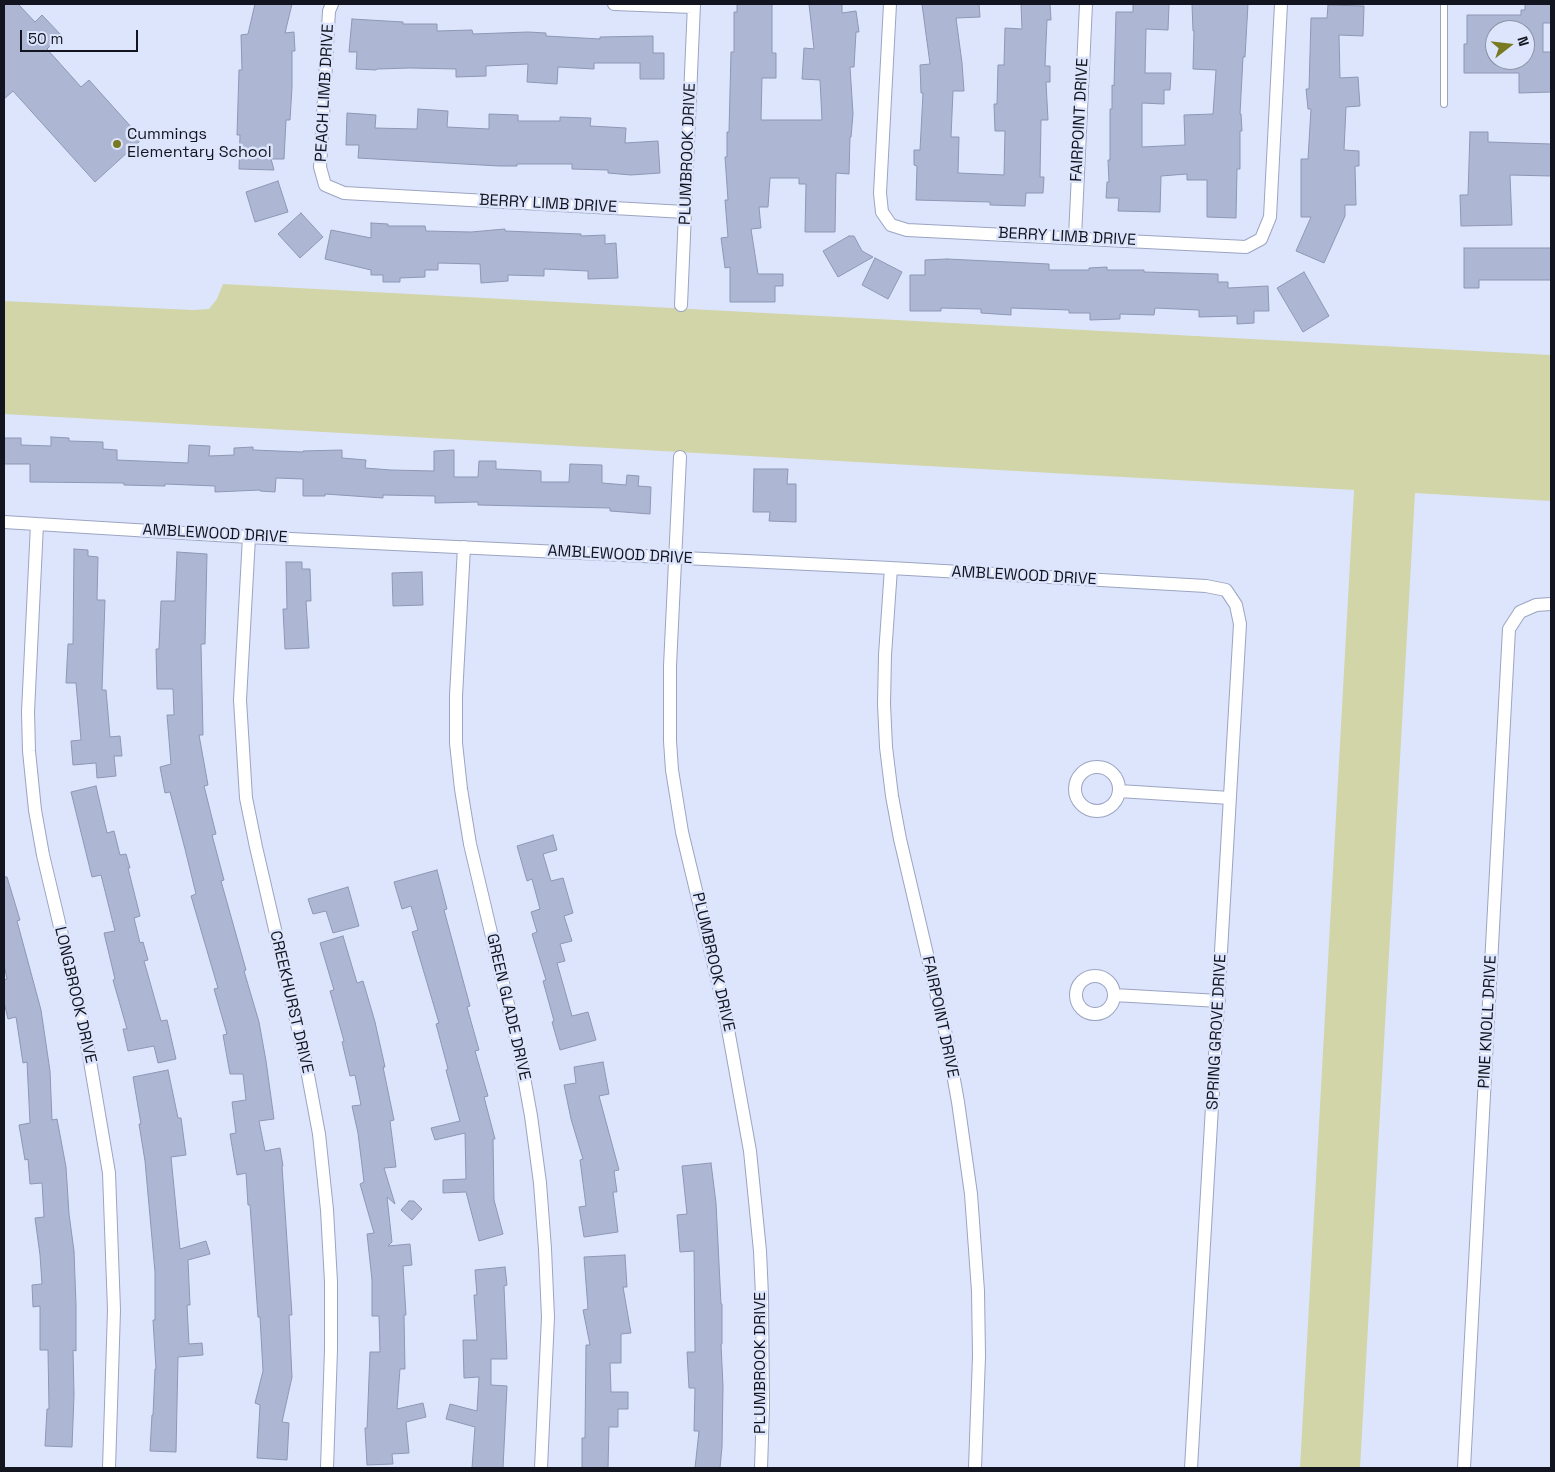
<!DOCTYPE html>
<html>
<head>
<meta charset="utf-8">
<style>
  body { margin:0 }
  #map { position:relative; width:1555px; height:1472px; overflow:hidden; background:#dde5fd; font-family:"Space Grotesk",sans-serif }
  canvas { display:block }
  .frame { position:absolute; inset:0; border:5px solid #12151f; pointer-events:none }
  .north { position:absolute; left:1485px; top:20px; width:50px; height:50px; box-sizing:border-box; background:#dde5fd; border:1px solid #8c92a4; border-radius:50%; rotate:74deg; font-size:14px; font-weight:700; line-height:20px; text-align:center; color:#12151f }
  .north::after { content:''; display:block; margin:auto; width:18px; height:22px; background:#787a21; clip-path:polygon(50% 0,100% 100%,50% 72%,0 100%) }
  .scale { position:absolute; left:20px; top:30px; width:118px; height:22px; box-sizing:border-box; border:2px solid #12151f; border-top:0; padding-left:6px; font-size:15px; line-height:18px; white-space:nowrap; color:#12151f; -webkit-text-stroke:4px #dde5fd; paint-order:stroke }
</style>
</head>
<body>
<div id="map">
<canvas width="1555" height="1472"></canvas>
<div class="frame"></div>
<div class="north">N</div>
<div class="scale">50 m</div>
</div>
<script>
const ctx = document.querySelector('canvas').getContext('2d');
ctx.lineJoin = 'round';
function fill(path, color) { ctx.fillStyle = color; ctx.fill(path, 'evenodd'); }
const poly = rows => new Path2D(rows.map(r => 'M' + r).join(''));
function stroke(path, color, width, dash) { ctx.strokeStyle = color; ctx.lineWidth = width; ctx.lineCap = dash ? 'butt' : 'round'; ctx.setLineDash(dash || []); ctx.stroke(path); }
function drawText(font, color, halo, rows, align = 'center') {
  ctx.font = font + ' "Space Grotesk",sans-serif'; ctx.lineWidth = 5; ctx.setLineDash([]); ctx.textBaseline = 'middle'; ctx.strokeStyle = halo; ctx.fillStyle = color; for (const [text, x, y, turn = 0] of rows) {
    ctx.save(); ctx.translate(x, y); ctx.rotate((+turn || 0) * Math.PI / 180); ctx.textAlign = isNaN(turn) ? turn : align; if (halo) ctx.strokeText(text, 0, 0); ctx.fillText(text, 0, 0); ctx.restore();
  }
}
const green = poly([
  [223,284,1551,355,1551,501,1415,493,1360,1468,1300,1468,1354,490,4,414,4,301,192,310,209,309,217,299]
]);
const building = poly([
  [4,4,18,4,35,22,42,15,61,35,47,49,81,87,89,80,142,139,95,182,13,91,4,99,4,4],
  [255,4,292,4,285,33,294,32,295,51,292,51,292,87,290,120,286,120,284,159,271,159,274,170,239,169,240,135,237,135,239,70,242,70,241,35,248,34,255,4],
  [737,4,772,4,772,53,776,53,776,78,762,78,761,120,822,120,820,80,802,79,804,48,814,49,809,4,842,4,842,13,856,11,859,32,856,32,854,67,850,67,853,114,851,137,850,137,849,174,836,173,835,232,805,232,806,184,799,184,799,178,770,178,768,207,759,207,761,228,751,229,758,274,783,274,783,286,775,286,775,302,730,302,730,267,725,268,721,238,728,237,725,200,728,200,725,157,727,157,727,132,729,132,731,52,734,52,734,12,737,12,737,4],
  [922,4,979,4,980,17,956,18,962,63,964,91,953,91,951,137,959,137,958,173,1004,175,1005,131,995,131,994,104,997,104,998,65,1004,65,1005,28,1022,29,1021,4,1050,4,1051,20,1047,20,1045,66,1050,66,1050,82,1046,82,1048,120,1041,120,1040,177,1044,177,1043,193,1026,193,1025,206,990,205,990,202,916,200,917,166,914,165,914,150,920,150,923,93,921,93,920,65,930,64,922,4],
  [1133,4,1169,4,1168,30,1146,29,1145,73,1171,73,1170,90,1164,90,1164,104,1142,103,1142,147,1185,145,1184,115,1213,114,1216,70,1193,69,1194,31,1193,31,1192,4,1248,4,1245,57,1243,57,1240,114,1241,114,1242,131,1240,131,1240,169,1237,169,1236,218,1207,217,1207,180,1187,180,1187,174,1161,176,1160,212,1118,211,1119,198,1106,198,1107,182,1109,182,1108,160,1110,160,1110,109,1112,109,1112,85,1114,86,1116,12,1133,12,1133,4],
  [1525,4,1551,4,1551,23,1543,23,1543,52,1551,52,1551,92,1519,93,1519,73,1464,73,1464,44,1467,44,1467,15,1521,15,1521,10,1525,10,1525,4],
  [1495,30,1525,30,1525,60,1495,60,1495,30],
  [1328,5,1364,6,1363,36,1339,35,1340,78,1358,77,1360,106,1346,107,1344,150,1359,151,1359,166,1355,166,1356,205,1345,205,1345,216,1324,263,1296,251,1311,217,1301,217,1301,159,1308,159,1311,109,1308,109,1306,89,1309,89,1311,18,1327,18,1328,5],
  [352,19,403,22,403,24,437,24,437,31,472,30,473,34,528,32,546,33,546,36,600,39,600,37,653,36,653,53,664,53,664,79,640,79,640,63,594,63,594,69,558,67,557,84,527,82,528,64,486,66,486,76,456,77,456,69,410,68,377,69,376,70,356,69,357,52,349,52,352,19],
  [418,109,448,111,447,127,489,129,489,114,518,115,518,121,560,121,560,117,591,118,590,126,626,128,625,143,658,141,660,173,631,175,608,173,608,170,572,169,572,164,517,164,517,166,499,166,358,158,359,145,346,145,347,113,376,115,375,128,417,129,418,109],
  [1470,132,1488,132,1488,142,1551,144,1551,176,1510,175,1512,225,1461,226,1460,195,1468,195,1470,132],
  [278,181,288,212,255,222,246,192,278,181],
  [301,213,323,237,300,258,278,234,301,213],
  [371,223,388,224,388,226,425,226,426,231,471,232,505,229,505,231,581,234,581,236,605,235,605,244,616,243,618,278,588,279,588,271,544,269,544,276,508,275,508,281,481,283,480,264,438,263,438,270,425,270,425,277,400,278,400,282,383,282,383,275,371,275,371,270,325,259,331,230,371,238,371,223],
  [849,236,854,236,862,251,873,257,838,277,823,251,849,236],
  [1464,248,1551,248,1551,280,1479,280,1479,288,1464,288,1464,248],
  [875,258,902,272,888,299,862,285,875,258],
  [947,259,1049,264,1049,270,1089,270,1089,268,1107,267,1107,270,1144,270,1144,272,1218,274,1218,282,1228,282,1228,288,1268,286,1269,311,1254,311,1254,323,1237,324,1237,316,1199,317,1199,310,1155,308,1154,315,1120,314,1120,319,1090,320,1090,313,1069,313,1069,310,1011,308,1011,315,981,313,981,309,941,308,941,311,910,311,910,275,925,275,925,260,947,259],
  [1304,272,1329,316,1303,332,1277,288,1304,272],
  [51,437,69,438,69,441,103,442,103,449,117,450,117,460,188,463,189,445,210,446,209,456,234,455,234,448,253,447,253,450,303,452,303,451,342,450,342,458,366,460,365,468,391,470,434,471,434,451,454,450,454,477,478,477,479,461,496,461,496,469,541,471,541,482,569,482,570,464,602,465,602,483,626,485,627,475,639,476,638,486,651,487,650,514,610,511,610,508,478,505,478,502,435,503,435,496,383,495,383,498,325,494,325,496,303,496,303,479,276,478,275,492,260,491,260,490,215,492,215,486,165,484,165,486,124,485,124,483,30,482,30,464,4,464,4,438,21,438,21,445,51,446,51,437],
  [754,469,788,469,787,484,796,484,796,522,769,521,770,512,753,512,754,469],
  [74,549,88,550,88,556,98,557,97,600,105,600,102,690,106,690,110,737,120,736,122,756,114,756,116,776,97,778,96,763,73,765,71,741,81,740,76,683,66,683,68,644,73,644,74,549],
  [177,552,207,554,205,644,201,644,203,735,199,735,208,785,204,786,216,834,212,835,224,880,221,881,246,970,244,971,259,1022,266,1061,274,1119,259,1121,265,1151,280,1148,283,1166,282,1166,292,1315,289,1315,292,1377,282,1422,289,1423,287,1460,257,1458,260,1405,255,1403,263,1371,260,1317,258,1317,250,1205,248,1205,246,1173,237,1175,230,1134,236,1133,232,1102,246,1100,243,1074,230,1074,223,1035,227,1034,214,989,218,988,191,896,196,894,185,849,170,792,165,793,160,767,171,764,167,715,174,715,173,689,157,689,156,649,159,649,161,601,175,601,177,552],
  [286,562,302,562,302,569,310,569,311,601,306,601,309,648,285,649,283,609,287,609,286,562],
  [422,572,423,605,393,606,392,573,422,572],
  [96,786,107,833,114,831,120,855,126,854,130,868,128,868,140,916,134,918,140,943,143,942,148,960,144,961,161,1021,167,1020,176,1059,158,1063,154,1046,128,1051,123,1029,127,1029,113,980,115,979,104,933,115,931,101,875,92,877,71,792,96,786],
  [553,835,557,850,543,854,551,881,563,878,573,913,564,916,572,941,560,944,565,961,557,963,572,1016,588,1012,596,1040,560,1050,552,1022,554,1021,543,981,546,980,532,934,537,932,531,912,540,909,532,879,527,881,517,846,553,835],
  [437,870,447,909,444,910,470,1006,467,1007,479,1050,475,1051,488,1096,484,1097,495,1139,493,1139,494,1200,503,1234,479,1241,466,1192,443,1193,443,1180,466,1179,465,1133,435,1140,431,1128,460,1121,446,1070,448,1069,436,1024,439,1023,412,932,418,930,411,906,402,909,394,882,437,870],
  [4,877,7,877,20,920,17,921,41,1010,50,1071,52,1120,57,1119,66,1167,69,1214,74,1251,76,1305,76,1351,73,1350,74,1395,72,1447,45,1446,47,1409,49,1409,48,1350,40,1350,40,1306,33,1307,32,1285,42,1284,40,1255,35,1218,44,1217,42,1183,30,1184,28,1159,25,1160,19,1125,30,1123,27,1062,23,1063,16,1017,8,1019,4,1002,4,980,7,979,4,965,4,877],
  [348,887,359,926,333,933,326,911,313,914,308,899,348,887],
  [343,936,357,983,363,981,375,1022,385,1067,383,1067,394,1120,390,1121,396,1167,384,1168,395,1204,387,1197,392,1242,388,1246,410,1244,412,1265,403,1266,406,1315,404,1315,405,1369,400,1369,397,1409,423,1403,426,1417,406,1422,409,1453,392,1454,393,1464,367,1465,365,1428,367,1428,370,1352,380,1352,379,1316,372,1316,372,1280,367,1234,374,1233,360,1184,364,1182,358,1133,352,1106,361,1105,355,1075,350,1076,342,1042,344,1041,330,991,334,990,320,943,343,936],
  [603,1062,609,1094,599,1096,619,1170,614,1171,617,1192,613,1192,618,1232,584,1237,579,1207,586,1206,580,1160,583,1159,571,1119,564,1085,576,1083,574,1067,603,1062],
  [168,1070,178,1118,181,1118,186,1155,171,1157,180,1249,206,1241,210,1254,188,1260,190,1305,187,1305,189,1344,202,1343,203,1355,178,1357,176,1452,150,1451,152,1415,153,1415,155,1369,156,1369,153,1320,155,1320,155,1272,145,1161,139,1124,141,1124,133,1077,168,1070],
  [711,1163,716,1203,721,1304,722,1304,722,1344,721,1344,723,1386,722,1447,720,1468,695,1468,699,1431,694,1431,695,1388,689,1388,687,1352,695,1352,694,1251,680,1252,677,1215,687,1214,682,1166,711,1163],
  [409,1201,414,1201,422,1209,412,1220,401,1210,409,1201],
  [625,1255,627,1287,623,1287,631,1333,621,1334,621,1363,610,1363,611,1392,628,1392,628,1409,618,1409,618,1427,609,1427,608,1468,582,1468,582,1438,585,1438,586,1345,590,1345,583,1310,588,1309,584,1257,625,1255],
  [505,1267,507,1285,504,1286,507,1359,491,1359,491,1385,507,1386,503,1468,472,1468,475,1427,446,1419,450,1404,477,1411,479,1377,464,1378,463,1340,477,1340,474,1295,477,1295,475,1270,505,1267]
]);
const lane = poly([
  [1444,104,1444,4]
]);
const street = poly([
  [332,4,329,11,320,167,325,185,344,193,685,212],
  [614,4,693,7],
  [890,4,880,193,882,212,891,225,907,230,1246,247,1261,239,1270,217,1281,4],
  [1075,237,1086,4],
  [681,305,694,4],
  [680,457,670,666,670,741,672,770,682,832,724,1007,750,1151,760,1251,762,1296,763,1407,761,1468],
  [4,522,249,537,891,568,1206,586,1226,590,1236,605,1240,624,1191,1468],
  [37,524,28,712,29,751,35,810,43,855,85,1032,109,1173,114,1310,109,1468],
  [249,537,240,700,246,798,256,847,305,1059,319,1134,327,1210,331,1282,331,1349,327,1468],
  [464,547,456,696,456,743,461,789,470,844,520,1055,531,1116,540,1183,545,1249,548,1317,541,1468],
  [891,568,885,655,884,704,886,747,892,796,900,839,946,1035,958,1102,971,1194,978,1291,979,1356,975,1468],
  '1075 789a22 22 0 1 1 44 0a22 22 0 1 1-44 0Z',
  [1119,791,1230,798],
  '1076 995a19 19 0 1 1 38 0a19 19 0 1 1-38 0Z',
  [1114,995,1219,1001],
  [1464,1468,1509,629,1520,612,1536,605,1551,604]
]);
const markers = [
  [117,144,5,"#787a21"]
];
const streetNames = [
  ["PEACH LIMB DRIVE",325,93,-87],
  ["FAIRPOINT DRIVE",1080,120,-87],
  ["PLUMBROOK DRIVE",688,154,-88],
  ["BERRY LIMB DRIVE",548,204,3],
  ["BERRY LIMB DRIVE",1067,237,3],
  ["AMBLEWOOD DRIVE",215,534,3],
  ["AMBLEWOOD DRIVE",620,555,3],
  ["AMBLEWOOD DRIVE",1024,576,3],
  ["PLUMBROOK DRIVE",713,962,77],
  ["LONGBROOK DRIVE",75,995,77],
  ["CREEKHURST DRIVE",291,1002,77],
  ["GREEN GLADE DRIVE",508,1007,77],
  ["FAIRPOINT DRIVE",940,1017,78],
  ["PINE KNOLL DRIVE",1488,1022,-87],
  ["SPRING GROVE DRIVE",1217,1032,-87],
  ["PLUMBROOK DRIVE",761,1363,-90]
];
const poiNames = [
  ["Cummings",127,135],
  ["Elementary School",127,153]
];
fill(green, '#d2d5a8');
fill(building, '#adb7d4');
stroke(building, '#8d97b3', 1);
stroke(lane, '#9ba5c1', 8);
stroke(street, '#9ba5c1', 14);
stroke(lane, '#fff', 6);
stroke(street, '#fff', 12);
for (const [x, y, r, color] of markers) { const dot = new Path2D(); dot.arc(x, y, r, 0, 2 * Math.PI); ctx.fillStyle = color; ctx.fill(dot); stroke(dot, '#dde5fd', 2); }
drawText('16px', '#12151f', '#dde5fd', streetNames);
drawText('16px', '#12151f', '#dde5fd', poiNames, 'left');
</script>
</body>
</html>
